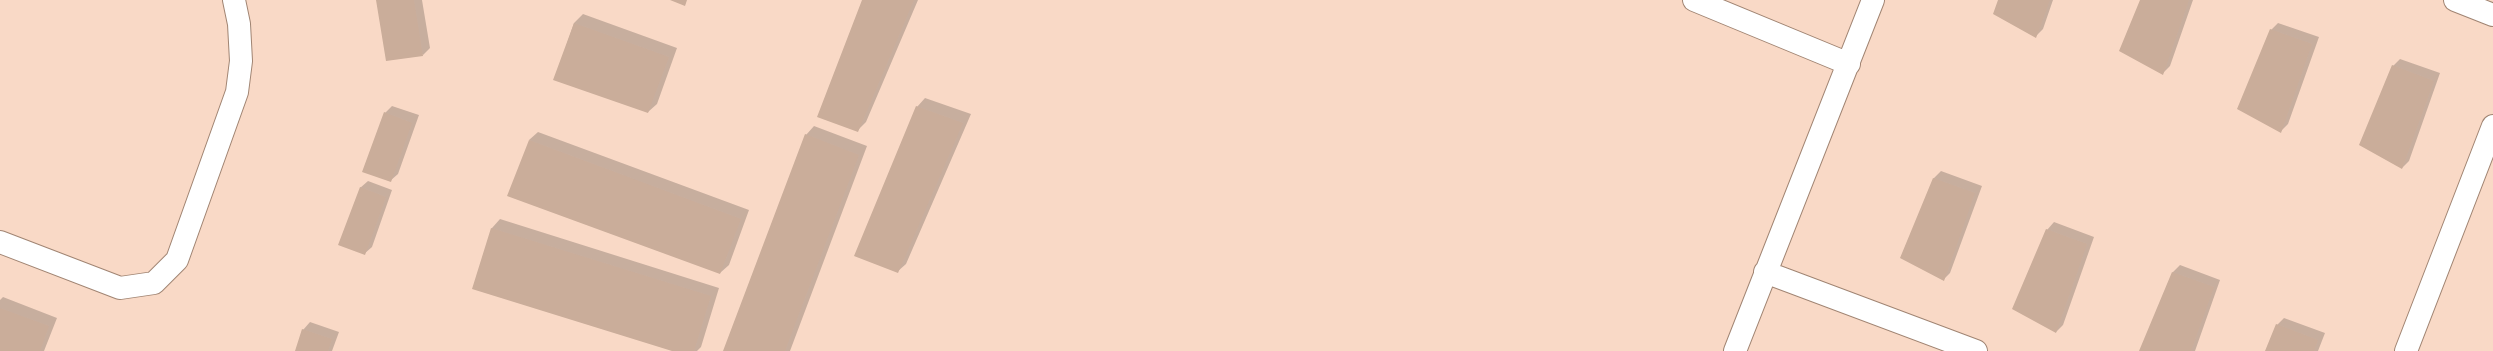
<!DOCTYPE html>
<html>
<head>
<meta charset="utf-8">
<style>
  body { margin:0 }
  canvas { display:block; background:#f9d9c6 }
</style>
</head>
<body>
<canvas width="2493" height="351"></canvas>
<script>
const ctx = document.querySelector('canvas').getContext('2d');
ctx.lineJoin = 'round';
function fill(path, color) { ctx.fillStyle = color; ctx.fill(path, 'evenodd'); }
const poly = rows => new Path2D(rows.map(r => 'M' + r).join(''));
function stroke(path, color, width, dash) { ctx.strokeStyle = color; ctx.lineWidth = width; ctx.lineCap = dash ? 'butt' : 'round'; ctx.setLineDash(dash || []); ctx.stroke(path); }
const shadow = poly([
  [377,0,422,0,430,48,423,55],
  [863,0,918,0,866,122,858,130],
  [1999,0,2053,0,2043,29,2036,36],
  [2142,0,2193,0,2170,66,2163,73],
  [583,14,677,48,657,104,648,112,555,79,574,23],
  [2278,23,2319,37,2288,124,2281,131,2271,30],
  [2400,59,2440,73,2409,161,2402,168,2393,66],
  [925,98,971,114,906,264,897,272,917,107],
  [392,106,419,115,398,174,390,181,385,113],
  [814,126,867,146,790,351,724,351,806,135],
  [538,132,749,210,729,265,720,273,529,140],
  [1941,171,1982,186,1950,273,1943,280,1901,257,1934,178],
  [368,181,392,190,372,247,364,254,360,188],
  [500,219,719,288,701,347,697,351,676,351,473,288,492,228],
  [2054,222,2094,237,2063,325,2056,332,2047,230],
  [2180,265,2220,280,2195,351,2140,351,2173,272],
  [3,297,57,318,44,351,0,351,0,300],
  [2284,318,2325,333,2318,351,2266,351,2277,325],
  [310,322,339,332,332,351,296,351,303,330]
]);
const building = poly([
  [376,0,414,0,423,56,386,61],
  [670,0,687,0,685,6],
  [862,0,914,0,858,132,817,117],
  [1998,0,2050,0,2036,38,1993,14],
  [2140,0,2189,0,2163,75,2119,51],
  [574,23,669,57,648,113,553,80],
  [2270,29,2312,44,2281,133,2237,109],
  [2392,65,2434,81,2402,169,2359,145],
  [916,106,963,123,898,273,854,256],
  [384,112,412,123,391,182,362,172],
  [805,134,859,155,785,351,723,351],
  [529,140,741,219,720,274,507,196],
  [1933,178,1975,193,1944,281,1900,258],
  [360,187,386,197,365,255,338,245],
  [491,228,711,296,694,351,672,351,472,289],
  [2046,229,2087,244,2056,333,2012,309],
  [2172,272,2214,287,2191,351,2139,351],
  [0,308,49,326,40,351,0,351],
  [2276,324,2318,340,2314,351,2265,351],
  [302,329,332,339,328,351,295,351]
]);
const minor = poly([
  [1694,0,1849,64],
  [2455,0,2493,15],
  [0,242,120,288,154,283,177,260,237,92,241,61,239,24,234,0],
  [1765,272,1976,351],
  [1735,351,1873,0],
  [2406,351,2493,126]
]);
fill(shadow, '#0003');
fill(building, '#caad9a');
stroke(minor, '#a18573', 24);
stroke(minor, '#fff', 22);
</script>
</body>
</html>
